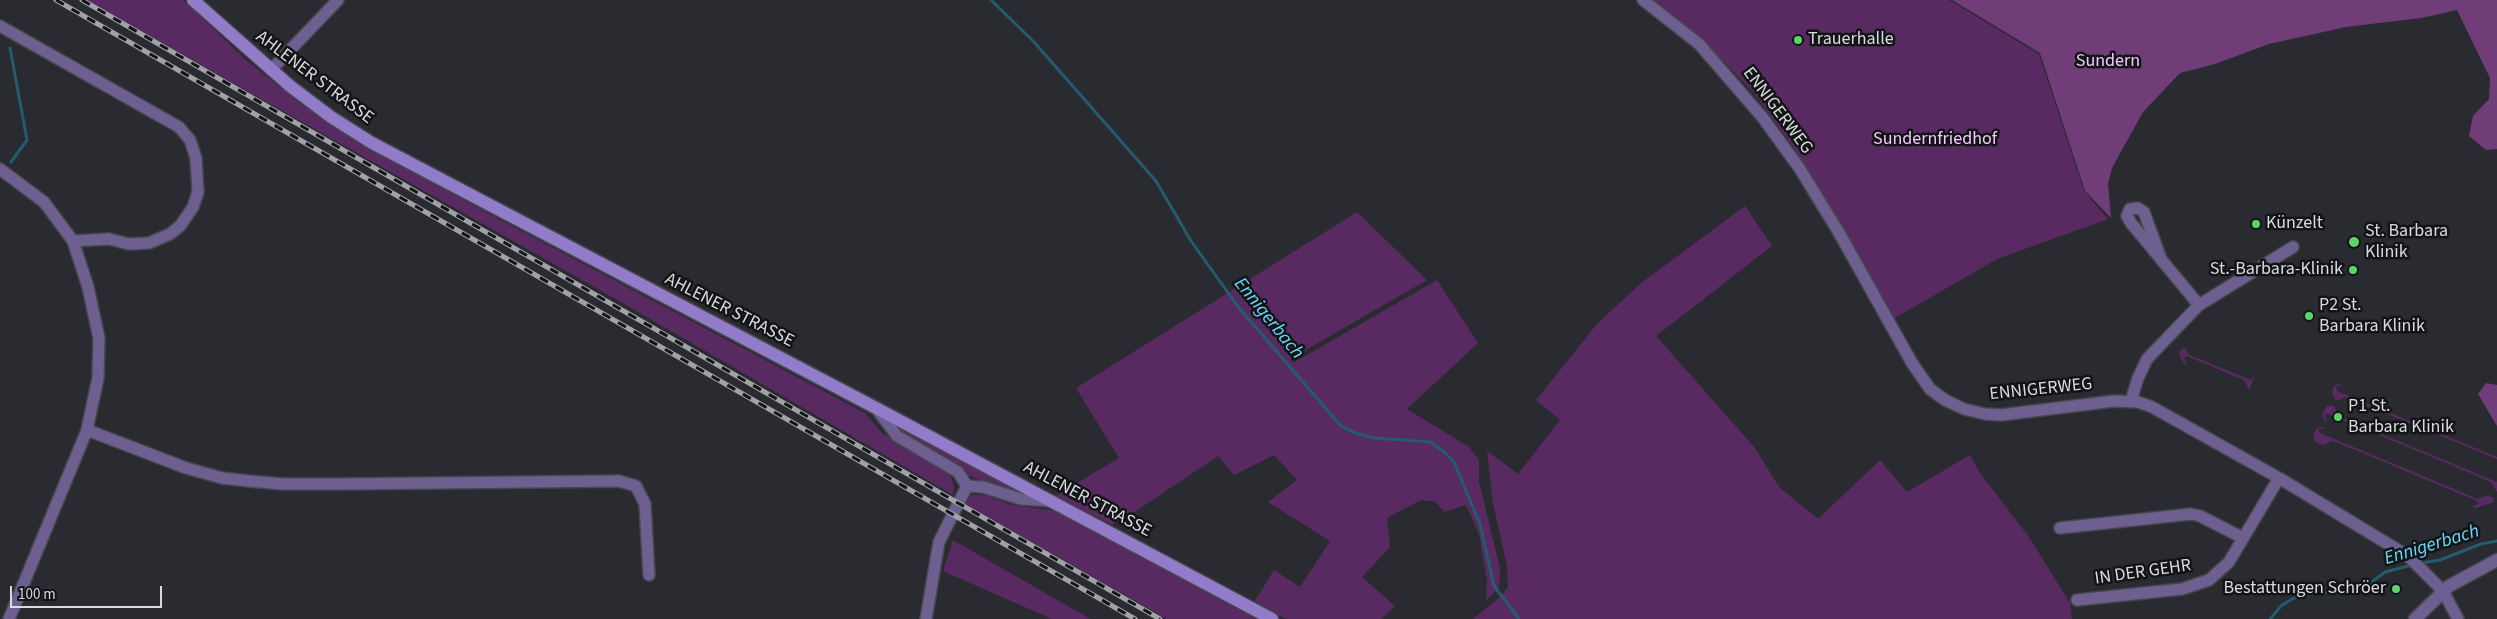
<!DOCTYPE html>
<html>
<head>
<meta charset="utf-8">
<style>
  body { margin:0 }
  #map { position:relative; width:2497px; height:619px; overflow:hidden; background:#2a2b31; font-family:"Source Sans 3",sans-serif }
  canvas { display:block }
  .scale { position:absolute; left:10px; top:586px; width:152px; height:22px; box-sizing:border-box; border:2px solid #dadbdf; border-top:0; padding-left:6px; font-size:15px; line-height:18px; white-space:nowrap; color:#dadbdf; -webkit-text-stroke:4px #131416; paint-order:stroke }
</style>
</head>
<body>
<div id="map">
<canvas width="2497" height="619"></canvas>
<div class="scale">100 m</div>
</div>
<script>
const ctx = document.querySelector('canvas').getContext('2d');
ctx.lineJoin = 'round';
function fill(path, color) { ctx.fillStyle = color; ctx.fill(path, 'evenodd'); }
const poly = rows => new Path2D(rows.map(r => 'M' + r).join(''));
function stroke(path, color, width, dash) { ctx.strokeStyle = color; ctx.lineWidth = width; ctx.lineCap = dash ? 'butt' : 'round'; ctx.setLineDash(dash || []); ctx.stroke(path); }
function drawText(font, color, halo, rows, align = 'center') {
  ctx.font = font + ' "Source Sans 3",sans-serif'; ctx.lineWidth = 5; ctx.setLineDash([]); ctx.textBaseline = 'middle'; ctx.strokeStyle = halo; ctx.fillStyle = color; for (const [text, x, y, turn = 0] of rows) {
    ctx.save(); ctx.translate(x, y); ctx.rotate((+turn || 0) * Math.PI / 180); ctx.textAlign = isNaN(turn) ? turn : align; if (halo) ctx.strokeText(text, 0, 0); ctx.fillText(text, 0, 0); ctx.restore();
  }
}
const green = poly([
  [86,0,183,0,246,60,302,105,330,124,370,149,491,215,865,413,882,433,938,466,951,477,954,488,953,495,621,302],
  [1653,0,1949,0,2039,54,2084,191,2108,219,1997,259,1893,319,1829,204,1792,145,1753,92,1699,36],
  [1745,206,1772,246,1656,336,1755,448,1779,487,1818,519,1880,460,1907,492,1970,455,1980,473,2029,537,2070,603,2072,619,1473,619,1499,598,1508,587,1507,566,1493,503,1487,451,1518,474,1560,420,1536,400,1597,324,1641,283],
  [1357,212,1427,280,1290,359,1293,363,1437,280,1478,343,1407,409,1469,447,1479,460,1479,482,1500,568,1499,588,1486,600,1487,580,1479,534,1466,505,1444,512,1436,502,1421,500,1387,518,1390,547,1362,577,1395,606,1381,619,1286,619,1254,602,1274,570,1300,587,1330,541,1268,502,1297,480,1274,455,1234,475,1218,456,1133,513,1122,514,1113,525,1055,496,1119,458,1076,388],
  [2185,348,2189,355,2251,380,2255,374,2249,390,2243,379,2234,376,2187,356,2184,358,2187,365,2184,364,2179,354,2181,349],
  [2339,384,2343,384,2336,387,2337,391,2497,457,2497,459,2346,397,2336,401,2332,392,2334,386],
  [2327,406,2334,406,2338,416,2497,482,2497,492,2491,482,2444,462,2328,414,2325,415,2327,422,2325,421,2322,414],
  [890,420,1025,493,1023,496,987,484,968,475,898,434],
  [2321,427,2325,427,2318,430,2320,433,2478,499,2487,495,2493,498,2494,502,2476,508,2472,507,2479,504,2477,501,2363,453,2333,441,2323,445,2315,442,2313,437,2316,429],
  [968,495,984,495,1012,505,1056,511,1256,619,1167,619,962,502],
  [953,540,1087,617,1090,619,1052,619,943,571]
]);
const forest = poly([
  [1952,0,2497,0,2497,149,2486,150,2469,136,2473,116,2489,99,2490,78,2457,10,2421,18,2346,27,2269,44,2215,64,2180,73,2143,112,2112,168,2108,184,2111,218,2085,191,2040,53],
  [2486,383,2497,385,2497,426,2478,394]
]);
const stream = poly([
  [991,0,1034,42,1156,181,1191,241,1239,308,1341,426,1355,433,1374,438,1430,442,1443,451,1454,462,1480,524,1494,586,1519,619],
  [10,48,27,140,11,162],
  [2421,563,2440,560,2481,544,2497,541],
  [2270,619,2282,605,2294,598,2320,592,2356,594,2385,572,2412,565]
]);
const minor = poly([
  [1643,0,1699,44,1763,118,1800,169,1838,231,1912,363,1930,389,1945,400,1964,409,1985,414,2001,415,2114,401,2138,402,2152,407,2279,478,2408,556,2443,591,2458,619],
  [0,26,179,127,190,140,196,158,198,192,193,207,180,226,170,234,149,243,129,244,109,239,73,241],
  [271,70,338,0],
  [0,169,44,202,73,241,88,287,99,338,98,378,87,430,9,619],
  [2161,259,2144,212,2138,208,2130,209,2127,216,2131,223,2199,305],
  [2131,401,2138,378,2147,359,2199,305,2293,247],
  [876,408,897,436,958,472,967,486],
  [87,430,186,468,222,478,249,481,283,484,340,484,619,481,636,486,645,504,649,575],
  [967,486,983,487,1021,499,1052,501],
  [2060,528,2191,514,2200,516,2243,538],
  [2077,600,2182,589,2209,580,2229,562,2279,478],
  [926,619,939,542,967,486]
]);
const tertiary = poly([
  [2415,619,2449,586,2497,560]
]);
const secondary = poly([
  [193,0,290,86,331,117,372,143,876,408,1272,619]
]);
const rail = poly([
  [56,0,1135,619],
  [82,0,1160,619]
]);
const markers = [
  [1798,40,5,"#5ad56e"],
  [2256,224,5,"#5ad56e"],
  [2354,242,6,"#5ad56e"],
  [2353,270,5,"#5ad56e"],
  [2309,316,5,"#5ad56e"],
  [2338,417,5,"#5ad56e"],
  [2396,589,5,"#5ad56e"]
];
const poiNames = [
  ["Trauerhalle",1808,40],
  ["Künzelt",2266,224],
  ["St. Barbara",2365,232],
  ["Klinik",2365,253],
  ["St.-Barbara-Klinik",2343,270,"right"],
  ["P2 St.",2319,306],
  ["Barbara Klinik",2319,327],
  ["P1 St.",2348,407],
  ["Barbara Klinik",2348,428],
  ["Bestattungen Schröer",2386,589,"right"]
];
const parkNames = [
  ["Sundern",2108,62],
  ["Sundernfriedhof",1935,140]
];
const streetNames = [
  ["AHLENER STRASSE",314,78,37],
  ["ENNIGERWEG",1777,111,53],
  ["AHLENER STRASSE",729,311,27],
  ["ENNIGERWEG",2041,390,-6],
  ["AHLENER STRASSE",1087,500,28],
  ["IN DER GEHR",2143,573,-8]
];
const waterNames = [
  ["Ennigerbach",1268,319,51],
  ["Ennigerbach",2432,546,-17]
];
fill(green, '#592a62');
fill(forest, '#703d79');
stroke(stream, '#225c6e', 3);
stroke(minor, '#46474d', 14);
stroke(tertiary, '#46474d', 15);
stroke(secondary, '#46474d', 15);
stroke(minor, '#6d5f90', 11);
stroke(tertiary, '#6d5f90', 12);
stroke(secondary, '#927bc9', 12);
stroke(rail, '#a1a2a7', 5);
stroke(rail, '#131416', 3, [9]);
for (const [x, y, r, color] of markers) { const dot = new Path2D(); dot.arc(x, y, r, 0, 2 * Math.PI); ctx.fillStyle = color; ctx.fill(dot); stroke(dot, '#131416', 2); }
drawText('18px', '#dadbdf', '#131416', poiNames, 'left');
drawText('18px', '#f4c8fc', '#131416', parkNames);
drawText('18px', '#dadbdf', '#131416', streetNames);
drawText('italic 19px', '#6adafd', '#131416', waterNames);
</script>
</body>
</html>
